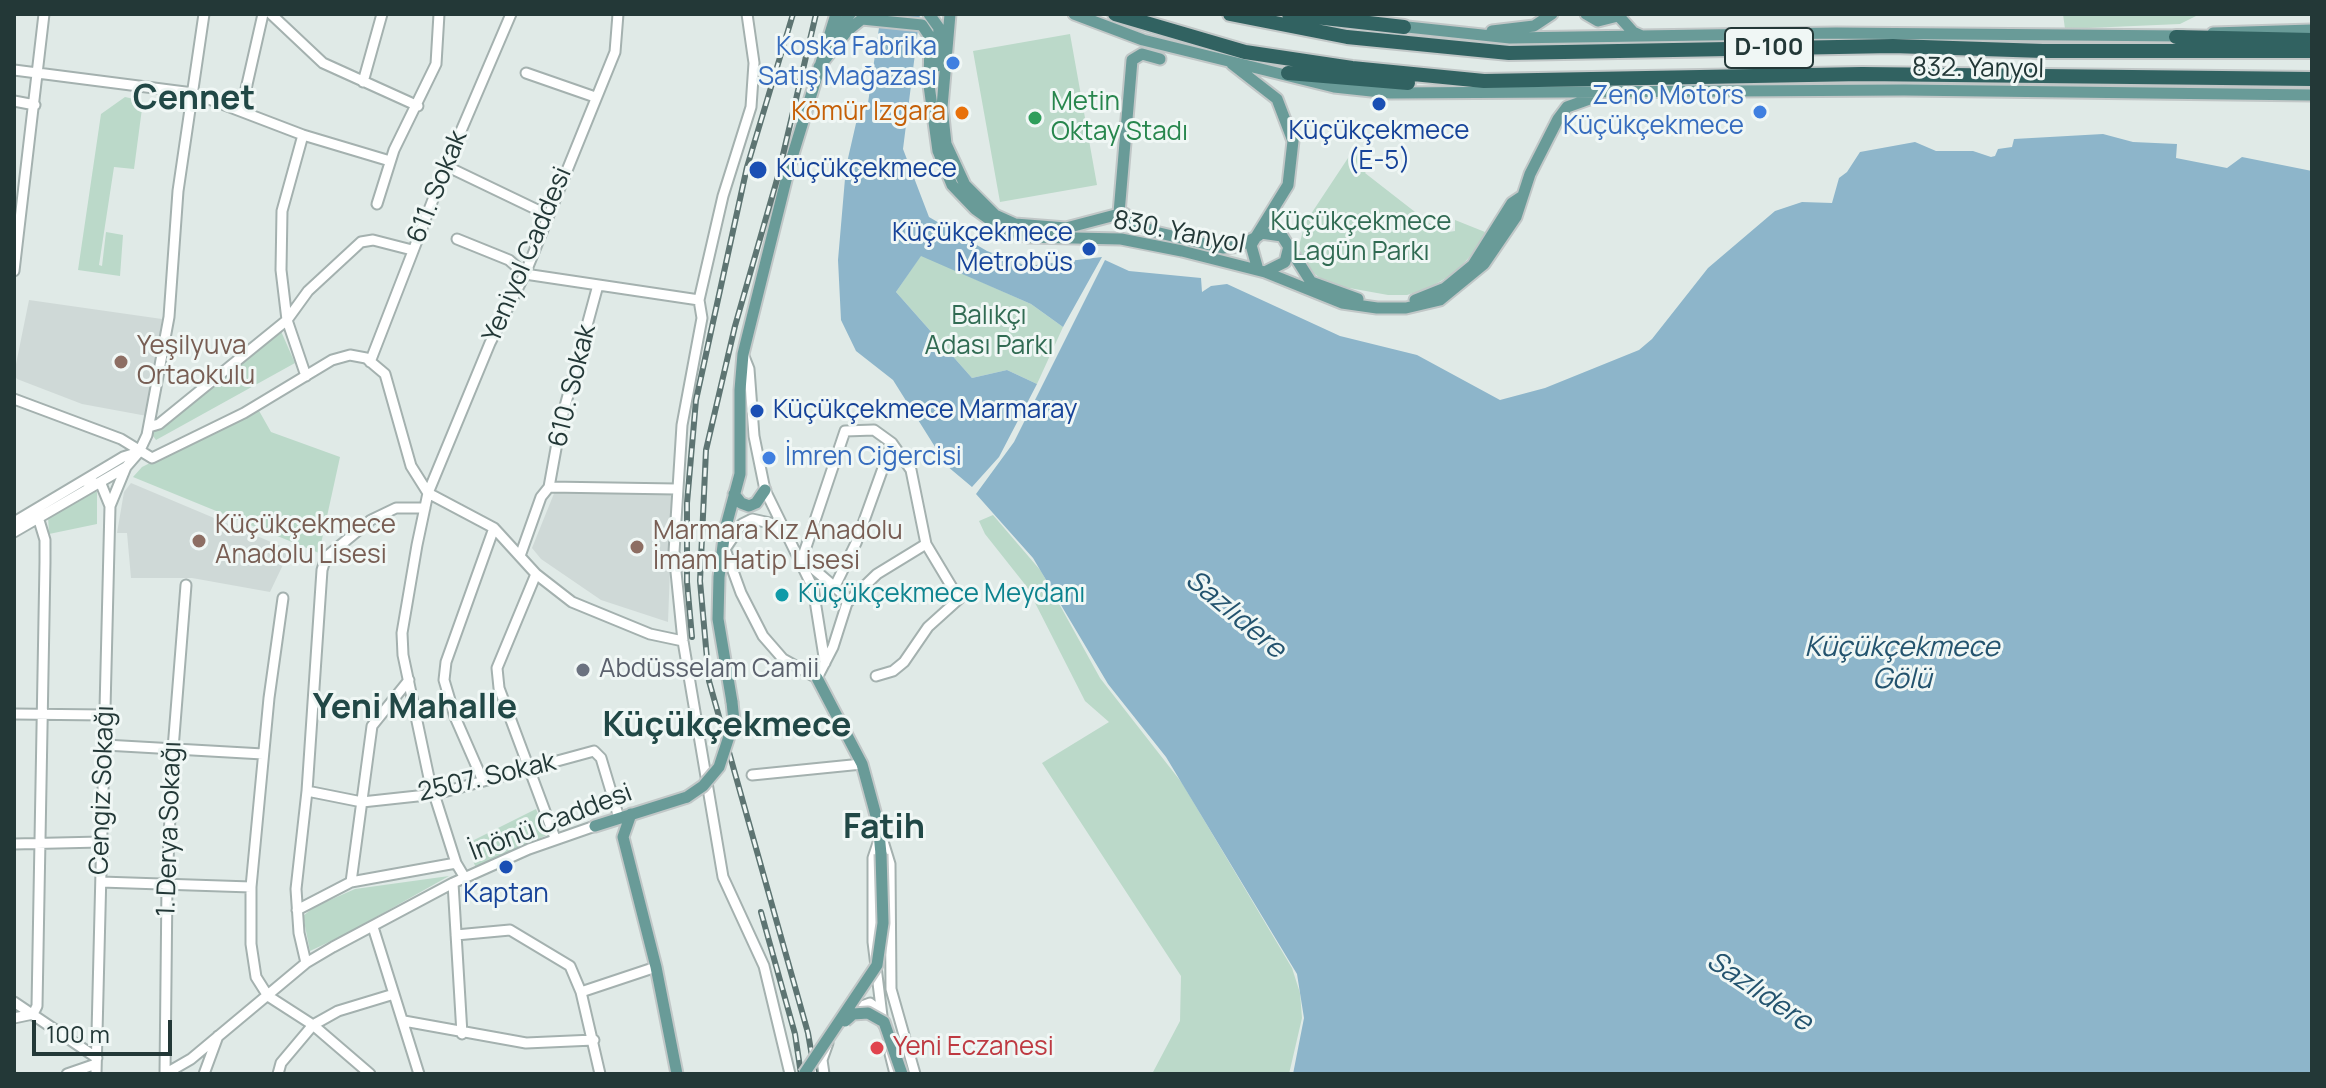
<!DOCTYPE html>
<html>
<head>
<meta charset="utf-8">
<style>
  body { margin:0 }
  #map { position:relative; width:2326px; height:1088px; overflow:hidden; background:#e0eae7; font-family:Manrope,sans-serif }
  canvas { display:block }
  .frame { position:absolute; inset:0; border:16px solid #233837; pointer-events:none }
  .scale { position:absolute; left:32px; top:1020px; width:140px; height:36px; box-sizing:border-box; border:4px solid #233837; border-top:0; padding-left:10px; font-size:24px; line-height:28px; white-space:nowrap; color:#233837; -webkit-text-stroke:6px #f0f7f5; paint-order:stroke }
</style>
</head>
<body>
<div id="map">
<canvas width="2326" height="1088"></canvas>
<div class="frame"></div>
<div class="scale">100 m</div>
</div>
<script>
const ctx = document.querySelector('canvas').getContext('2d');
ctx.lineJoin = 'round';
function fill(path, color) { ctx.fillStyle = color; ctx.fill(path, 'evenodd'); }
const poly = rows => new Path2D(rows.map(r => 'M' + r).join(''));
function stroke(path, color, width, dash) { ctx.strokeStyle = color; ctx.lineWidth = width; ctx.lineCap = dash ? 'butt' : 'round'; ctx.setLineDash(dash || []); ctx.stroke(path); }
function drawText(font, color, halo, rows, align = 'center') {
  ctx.font = font + ' Manrope,sans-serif'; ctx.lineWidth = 6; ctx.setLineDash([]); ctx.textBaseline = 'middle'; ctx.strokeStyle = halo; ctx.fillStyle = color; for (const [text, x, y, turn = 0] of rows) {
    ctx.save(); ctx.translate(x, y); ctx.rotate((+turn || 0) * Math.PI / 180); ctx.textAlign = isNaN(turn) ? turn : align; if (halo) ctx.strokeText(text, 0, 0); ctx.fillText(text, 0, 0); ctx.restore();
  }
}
const built = poly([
  [29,300,162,319,147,416,82,404,17,379,14,374],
  [131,483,290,550,270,592,192,578,131,578,127,533,117,533,124,492],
  [673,490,668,622,601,600,541,559,532,548,555,491]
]);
const green = poly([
  [2063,14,2200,14,2180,24,2065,29],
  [1070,34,1097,185,1000,202,973,51],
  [125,97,143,101,134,169,114,167,99,265,102,266,106,232,123,235,120,276,78,270,101,114],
  [1354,149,1365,158,1363,164,1369,168,1365,173,1442,233,1455,231,1455,220,1485,232,1480,245,1456,272,1429,288,1407,295,1388,295,1327,284,1305,266,1299,246,1305,223],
  [921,255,1031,304,1063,327,1037,384,1007,370,972,378,896,292],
  [280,329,295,363,156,440,150,432],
  [258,409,271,432,340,457,319,553,133,477,142,467],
  [93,490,97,492,97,524,49,534,48,516],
  [993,515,1041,571,1100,678,1182,783,1292,968,1300,993,1302,1018,1289,1074,1152,1074,1180,1021,1181,976,1042,763,1109,722,1085,701,1027,587,985,534,979,521],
  [536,809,547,835,476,868,466,844],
  [449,876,346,934,310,951,303,916,314,907,355,889]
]);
const water = poly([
  [881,14,920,14,903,149,929,217,987,251,1027,266,1102,257,1063,327,1031,304,921,256,896,292,972,378,1007,370,1037,384,999,457,972,487,947,466,893,380,856,351,841,320,838,260,846,167,857,119,863,102,868,103],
  [2103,134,2133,142,2177,144,2176,158,2227,168,2242,157,2312,171,2312,1074,1293,1074,1304,1018,1297,974,1166,757,1108,684,1033,558,976,494,1014,442,1105,260,1129,271,1201,278,1202,292,1211,286,1227,284,1340,336,1417,355,1500,400,1545,388,1639,350,1652,339,1708,268,1775,211,1802,202,1832,203,1839,178,1847,172,1860,152,1915,142,1936,151,1973,151,1991,157,1995,156,1998,149,2012,147,2014,139]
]);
const minor = poly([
  [271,14,323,63,418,106],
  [747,14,754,63,751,107,723,196,699,300,702,318,682,425,674,552,683,641,723,877,764,966,790,1074],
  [14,70,193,93,303,135,390,161],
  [526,73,595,97],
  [363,82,382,14],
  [14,101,35,105],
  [241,111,263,14],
  [303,135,282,211,281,270,287,320,306,376],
  [446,166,548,215],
  [377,204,394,150,436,64,439,14],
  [457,239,509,260,525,274,699,300],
  [14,271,44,14],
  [743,354,749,369,754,436,765,490,813,588,825,663],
  [370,362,446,166,511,14],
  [14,399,121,439,152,458,244,413,332,360,350,355,366,358,385,374,411,466,428,493,494,528,536,574,572,602,650,634,683,641],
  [149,427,159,424,287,320,308,291,361,242,373,240,412,250],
  [83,481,101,484,110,506,96,1074],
  [549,487,561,421,598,285],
  [110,506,126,467],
  [14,522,123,457,139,452],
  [14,532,126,467,139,452,147,435,169,317,178,191,204,14],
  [784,533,770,523,752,519,742,524,725,549,741,593,763,636,783,659,817,678,833,647,847,603,844,595,802,559],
  [520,556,541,497,549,487,676,489],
  [802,559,845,431,874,430,892,443,911,470,926,544,959,599,928,627,904,662,893,671,876,676],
  [536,574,497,668,499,688,555,838],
  [835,586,856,543,892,443],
  [283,598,269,698,251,887,251,944,256,977,268,996,313,1025,370,1074],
  [847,603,877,574,926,544],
  [14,714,105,715],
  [105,745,263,754],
  [752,775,862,764],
  [483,781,455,717,444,680,446,662,494,528],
  [307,791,362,802,436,794,594,751,601,758,619,818],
  [880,837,873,858,873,942,883,1024],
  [882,838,890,864,891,989,915,1074],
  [14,844,101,842],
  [465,878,456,863,429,778,403,655,402,633,417,545,428,493,490,343,525,274,615,52,618,14],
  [101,882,251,887],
  [351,882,372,726,409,680],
  [453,883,462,1034],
  [297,910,351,882,456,863],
  [373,927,419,1074],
  [456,935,510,930,570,966,581,992,600,1074],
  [306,963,299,933,296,889,307,791,322,570,326,557,371,520,396,508,425,508],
  [581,992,656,967],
  [14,1002,97,1058],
  [851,1010,870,1003,879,1010],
  [14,1018,33,1014,37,1006,45,562,45,540,38,517],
  [404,1021,526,1043,594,1040],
  [890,1054,895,1074],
  [67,1074,96,1064],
  [165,1074,191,1059,306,963,333,947,453,883,529,849,595,826],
  [165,1074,167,884,173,749,186,585],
  [204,1074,218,1036],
  [278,1074,281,1063,313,1025,338,1011,394,994],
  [824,1074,822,1060,828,1043]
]);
const major = poly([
  [929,14,939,28,937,66],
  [950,14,942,107,946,144,965,185,995,215,1015,224,1066,228,1123,213,1151,231,1223,248,1239,246,1258,236],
  [1074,14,1143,40,1334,87,1390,93,1904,90,2312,95],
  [1586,14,1598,21,1618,16],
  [1617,14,1633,32,1642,36],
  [1398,26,1510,38,1836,33,2184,36],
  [1492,31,1534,26,1552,14],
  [2213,33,2312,30],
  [834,34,850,14],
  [1232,64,1277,99,1293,141,1288,185,1251,245,1258,270],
  [819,67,847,31,862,19,922,25,930,37,929,85,938,151,952,185,975,209,1000,227,1028,237,1121,239,1182,251,1265,272,1342,303,1377,308,1406,308,1440,300,1484,264,1516,217,1530,174,1558,119,1567,107,1595,97],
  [1119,213,1132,60,1142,54,1160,59],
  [1261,233,1282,236,1311,282,1358,299],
  [1265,272,1285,262,1289,246],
  [1415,300,1445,288,1473,265,1512,203,1521,197],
  [734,494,741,503,749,506,756,503,765,490],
  [817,678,862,764,878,823,881,854],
  [732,702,718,619,719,577,725,530,740,474,740,390,743,354,790,164,836,14],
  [631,814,623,837,656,967,677,1074],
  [595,826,687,797]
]);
const highway = poly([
  [1115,14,1245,52,1352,68,1484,81,1862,74,2312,79],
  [1230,14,1347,37,1509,53,1893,46,2043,51,2312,51],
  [1289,14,1404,27],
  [2176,37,2312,40],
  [1288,73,1408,83]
]);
const rail = poly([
  [692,637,687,582,687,503,696,400,747,167,793,14],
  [761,912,795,1034,801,1074],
  [815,1074,808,1033,709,681,700,581,706,450,735,326,778,176,816,14]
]);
const majorBridge = poly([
  [687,797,703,786,719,767,734,721,732,702],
  [845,1021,853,1014,868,1013,884,1022,902,1074],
  [804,1074,877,965,883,923,881,854]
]);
const markers = [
  [953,63,8,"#3f7fe0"],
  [1379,104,8,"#1a4fb4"],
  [1760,112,8,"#3f7fe0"],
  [962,113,8,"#e8710a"],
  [1035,118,8,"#2e9e5b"],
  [758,170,10,"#1a4fb4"],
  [1089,249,8,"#1a4fb4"],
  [121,362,8,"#8d6e63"],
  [757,411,8,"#1a4fb4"],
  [769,458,8,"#3f7fe0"],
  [199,541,8,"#8d6e63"],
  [637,547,8,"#8d6e63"],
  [782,595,8,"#0f9aa8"],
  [583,670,8,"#6b7280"],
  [506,867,8,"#1a4fb4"],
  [877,1048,8,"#e0444e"]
];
const shields = [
  [1769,48,88]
];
const shieldNames = [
  ["D-100",1769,48]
];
const shopNames = [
  ["Koska Fabrika",937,48],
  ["Satış Mağazası",937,78],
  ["Zeno Motors",1744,97],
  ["Küçükçekmece",1744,127],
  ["İmren Ciğercisi",785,458,"left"]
];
const streetNames = [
  ["832. Yanyol",1978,69,1],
  ["611. Sokak",438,187,-68],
  ["830. Yanyol",1179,233,11],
  ["Yeniyol Caddesi",528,255,-67],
  ["610. Sokak",573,386,-76],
  ["2507. Sokak",487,778,-13],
  ["Cengiz Sokağı",103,790,-88],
  ["İnönü Caddesi",551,823,-21],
  ["1. Derya Sokağı",170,829,-88]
];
const leisureNames = [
  ["Metin",1051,103],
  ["Oktay Stadı",1051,133]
];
const foodNames = [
  ["Kömür Izgara",946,113]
];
const transitNames = [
  ["Küçükçekmece",1379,132],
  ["(E-5)",1379,162],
  ["Küçükçekmece",776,170,"left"],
  ["Küçükçekmece",1073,234,"right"],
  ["Metrobüs",1073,264,"right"],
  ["Küçükçekmece Marmaray",773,411,"left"],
  ["Kaptan",506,895]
];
const parkNames = [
  ["Küçükçekmece",1361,223],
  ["Lagün Parkı",1361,253],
  ["Balıkçı",989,317],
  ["Adası Parkı",989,347]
];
const educationNames = [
  ["Yeşilyuva",137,347],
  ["Ortaokulu",137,377],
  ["Küçükçekmece",215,526],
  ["Anadolu Lisesi",215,556],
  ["Marmara Kız Anadolu",653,532],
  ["İmam Hatip Lisesi",653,562]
];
const cultureNames = [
  ["Küçükçekmece Meydanı",798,595]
];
const worshipNames = [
  ["Abdüsselam Camii",599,670]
];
const healthNames = [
  ["Yeni Eczanesi",893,1048]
];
const waterNames = [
  ["Sazlıdere",1235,615,40],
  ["Küçükçekmece",1902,648],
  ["Gölü",1902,680],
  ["Sazlıdere",1759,992,34]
];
const districtNames = [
  ["Cennet",194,99],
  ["Yeni Mahalle",415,708],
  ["Küçükçekmece",727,726],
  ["Fatih",884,828]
];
fill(built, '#cfd9d7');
fill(green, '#bbd9c9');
fill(water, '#8db5ca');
stroke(minor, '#a4b1af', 13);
stroke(major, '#c1c7c7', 15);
stroke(highway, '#c1c7c7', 18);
stroke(minor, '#fff', 9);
stroke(major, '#699b98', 11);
stroke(highway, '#316261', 14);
stroke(rail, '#5d7472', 6);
stroke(rail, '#f0f7f5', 3, [9]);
stroke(majorBridge, '#c1c7c7', 15, []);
stroke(majorBridge, '#699b98', 11);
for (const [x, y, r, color] of markers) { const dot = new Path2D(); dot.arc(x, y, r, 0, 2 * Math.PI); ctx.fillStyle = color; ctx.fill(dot); stroke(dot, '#f0f7f5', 3); }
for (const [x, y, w] of shields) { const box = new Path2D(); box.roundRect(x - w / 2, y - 20, w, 40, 6); ctx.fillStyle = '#f0f7f5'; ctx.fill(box); stroke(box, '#233837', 2); }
drawText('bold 24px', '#233837', null, shieldNames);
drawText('26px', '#366cbe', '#f0f7f5', shopNames, 'right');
drawText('26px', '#233837', '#f0f7f5', streetNames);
drawText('26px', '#27864d', '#f0f7f5', leisureNames, 'left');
drawText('26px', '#c56008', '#f0f7f5', foodNames, 'right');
drawText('26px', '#164399', '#f0f7f5', transitNames);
drawText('26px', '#316b53', '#f0f7f5', parkNames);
drawText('26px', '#785e54', '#f0f7f5', educationNames, 'left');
drawText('26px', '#0d838f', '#f0f7f5', cultureNames, 'left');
drawText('26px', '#5b616d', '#f0f7f5', worshipNames, 'left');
drawText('26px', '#be3a42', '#f0f7f5', healthNames, 'left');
drawText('italic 28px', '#23536e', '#f0f7f5', waterNames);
drawText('bold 34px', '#214846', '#f0f7f5', districtNames);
</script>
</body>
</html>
